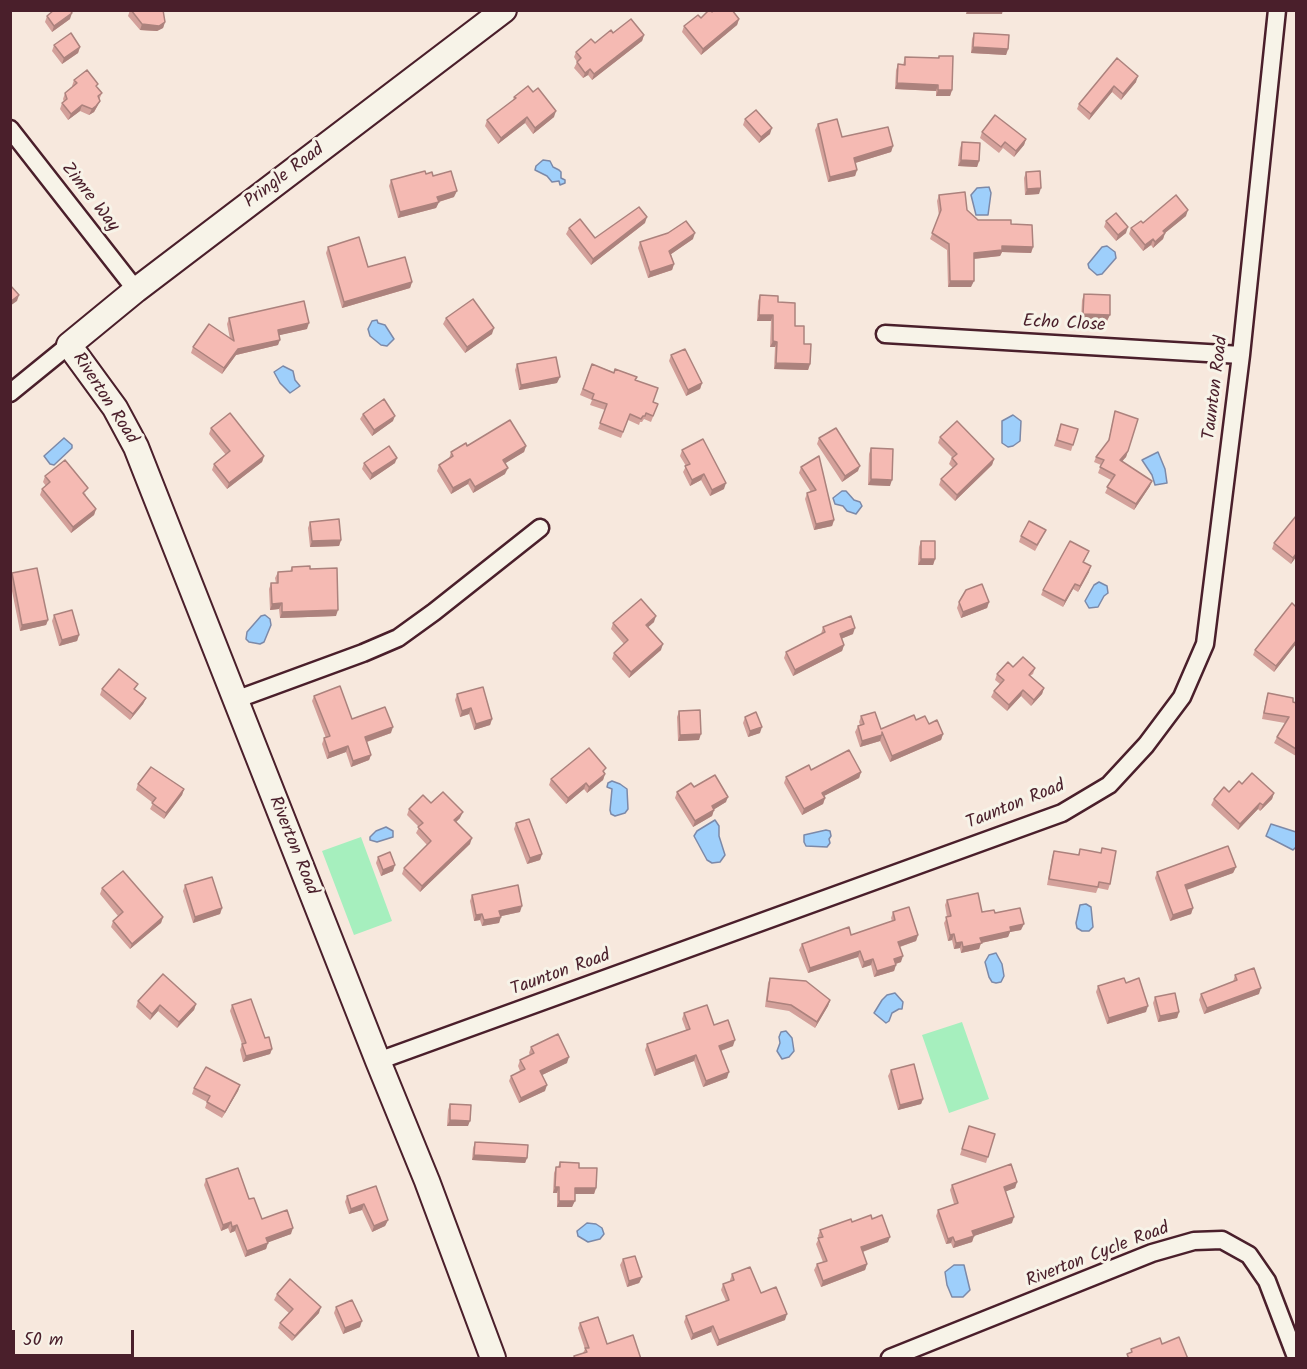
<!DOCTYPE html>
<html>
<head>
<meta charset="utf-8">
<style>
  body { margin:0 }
  #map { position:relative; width:1307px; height:1369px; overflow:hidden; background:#f7e8dd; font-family:Kalam,sans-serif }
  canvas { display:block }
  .frame { position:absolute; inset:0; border:12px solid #4a1f2b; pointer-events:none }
  .scale { position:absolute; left:12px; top:1330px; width:122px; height:27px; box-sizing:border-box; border:3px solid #4a1f2b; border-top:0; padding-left:8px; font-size:18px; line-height:21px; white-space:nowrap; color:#4a1f2b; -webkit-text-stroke:4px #f7f3e8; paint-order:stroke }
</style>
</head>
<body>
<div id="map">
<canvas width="1307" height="1369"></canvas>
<div class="frame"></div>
<div class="scale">50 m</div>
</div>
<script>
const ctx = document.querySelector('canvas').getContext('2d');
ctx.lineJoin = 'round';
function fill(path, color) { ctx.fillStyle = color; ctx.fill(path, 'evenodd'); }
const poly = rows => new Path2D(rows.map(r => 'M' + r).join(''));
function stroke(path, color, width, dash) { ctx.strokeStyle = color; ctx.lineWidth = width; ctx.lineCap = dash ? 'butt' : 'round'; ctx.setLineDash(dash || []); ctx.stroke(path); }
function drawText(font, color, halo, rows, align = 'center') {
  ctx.font = font + ' Kalam,sans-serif'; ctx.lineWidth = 6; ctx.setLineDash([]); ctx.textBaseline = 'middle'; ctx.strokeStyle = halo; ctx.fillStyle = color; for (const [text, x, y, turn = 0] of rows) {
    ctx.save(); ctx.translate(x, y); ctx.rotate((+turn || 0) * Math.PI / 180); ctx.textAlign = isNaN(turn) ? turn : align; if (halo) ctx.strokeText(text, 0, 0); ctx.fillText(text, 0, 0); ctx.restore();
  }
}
const green = poly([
  [361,837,392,921,354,935,322,851],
  [962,1022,989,1099,949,1113,922,1035]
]);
const water = poly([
  [543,160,550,161,553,167,559,170,561,172,561,178,565,180,565,183,560,185,559,181,552,182,547,176,535,170,536,166,543,160],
  [989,187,991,193,988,215,976,215,971,195,977,188,989,187],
  [1107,246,1115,252,1116,258,1102,274,1097,275,1089,268,1088,264,1102,247,1107,246],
  [377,320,378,323,385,325,394,339,387,346,381,345,370,336,368,329,372,321,377,320],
  [283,366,293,371,295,380,300,386,290,393,280,383,274,372,283,366],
  [1013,415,1021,421,1020,441,1013,446,1008,447,1002,443,1002,421,1013,415],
  [64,438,72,445,72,448,54,465,50,464,44,456,64,438],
  [1158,452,1165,469,1167,483,1155,485,1152,475,1142,460,1158,452],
  [842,491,846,491,854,500,860,502,862,506,856,514,847,511,843,506,835,504,833,498,842,491],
  [1099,582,1107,586,1108,593,1104,596,1098,607,1089,608,1085,601,1094,585,1099,582],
  [265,615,270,619,271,625,264,642,260,644,249,642,246,639,247,632,261,616,265,615],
  [612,781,620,784,627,789,628,809,625,813,615,816,611,814,610,810,612,789,607,787,608,783,612,781],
  [715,820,719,826,719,836,725,855,720,862,712,863,707,860,694,836,697,831,715,820],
  [1271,824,1296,832,1296,847,1293,850,1266,836,1271,824],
  [386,827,393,831,393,837,377,842,370,840,370,837,376,831,386,827],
  [826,830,830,831,831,836,829,839,830,843,827,847,806,846,804,842,804,835,826,830],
  [1086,904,1091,907,1093,927,1089,931,1082,931,1077,928,1076,923,1080,905,1086,904],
  [996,953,1002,964,1004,976,1001,982,996,983,992,982,989,977,985,962,989,955,996,953],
  [895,993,903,1002,902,1009,899,1009,892,1013,889,1021,886,1023,874,1013,882,1000,887,995,895,993],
  [786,1031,792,1038,794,1051,789,1057,782,1059,777,1051,780,1043,779,1037,781,1032,786,1031],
  [587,1223,596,1224,602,1228,604,1234,600,1239,588,1242,578,1236,577,1231,587,1223],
  [954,1265,964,1265,970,1290,963,1297,952,1297,947,1285,945,1272,954,1265]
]);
const street = poly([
  [10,129,136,290],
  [885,334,1241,355],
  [10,393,69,345],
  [235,700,363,653,398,638,434,612,540,528],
  [378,1061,1062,813,1109,785,1146,745,1182,697,1205,644,1241,355,1277,10],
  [890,1358,1152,1253,1194,1241,1222,1240,1249,1255,1267,1281,1296,1357]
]);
const secondary = poly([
  [493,1358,427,1181,378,1061,136,447,115,408,69,345,136,290,504,10]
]);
const wall = poly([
  [130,10,163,10,165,22,163,28,157,31,140,30,128,16],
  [712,12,739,19,737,25,701,55,682,32,684,26],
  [47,16,70,19,52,32,45,22],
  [613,33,644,35,642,41,592,80,588,75,583,78,574,68,577,62,574,57,576,52,595,43],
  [974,33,1008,49,1006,55,971,53,972,39],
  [54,45,80,47,78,53,62,64,52,51],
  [939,56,952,90,950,96,936,96,936,91,895,89,896,70,898,64,903,65,905,57,938,58],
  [1117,58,1136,82,1121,100,1112,92,1089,120,1077,109,1079,104],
  [74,80,97,87,102,93,99,100,100,101,97,107,94,112,89,115,80,111,68,120,60,109,62,103,64,102,63,99,65,93,73,87,72,86],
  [533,92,554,117,533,134,525,123,498,144,485,126,487,120,513,100,514,97],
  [745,119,770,134,759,143,743,125],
  [818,124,842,137,893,146,891,152,855,163,857,170,855,176,828,182,815,130],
  [982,132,1026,139,1024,145,1014,157,1003,148,999,153,980,138],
  [962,142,979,161,977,167,958,166,960,148],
  [1026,172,1039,194,1025,195,1024,178],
  [426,174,433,176,454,197,439,202,436,208,398,218,389,186,391,180],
  [939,195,967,210,978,220,1011,224,1033,247,1031,253,1002,252,1000,256,974,259,971,287,948,287,947,250,930,239,939,216,937,201],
  [1186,216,1165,233,1163,239,1153,248,1151,245,1143,251,1129,234,1131,228,1143,223],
  [1106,221,1126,233,1116,241,1104,227],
  [645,223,591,265,566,234,569,228,595,238],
  [693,239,671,254,674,264,672,270,648,278,638,248,640,242],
  [328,247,368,267,412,282,410,288,342,308,326,253],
  [1084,294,1107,321,1081,320,1082,300],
  [760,295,778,302,795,326,804,344,810,364,808,370,774,369,775,347,770,347,771,321,757,321,758,301],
  [229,318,307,329,279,335,278,345,236,355,222,374,191,353,193,347,230,339,227,324],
  [446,318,492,334,465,353,443,324],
  [671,355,702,383,700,389,686,396,669,361],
  [517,364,557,383,519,390,515,370],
  [592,364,635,380,653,402,658,404,651,422,644,419,642,422,640,422,639,425,628,420,621,438,598,429,605,410,590,405,592,400,580,395],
  [1115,411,1128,451,1126,457,1122,461,1150,486,1134,510,1105,493,1111,480,1098,473,1101,465,1094,462,1096,457,1108,442],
  [363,414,393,421,372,436,360,419],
  [211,428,264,456,262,462,227,489,212,470,214,464,226,455,209,434],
  [1078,429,1071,451,1054,446,1059,430],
  [940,437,994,459,992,465,955,501,939,485,941,479,953,468,949,464,952,457,938,443],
  [819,438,858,471,842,482,817,444],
  [467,446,526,446,524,452,505,463,505,474,473,493,468,484,451,494,437,471,439,465,449,459,451,452],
  [871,448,890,486,868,485,869,454],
  [682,450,724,489,710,496,701,480,690,486,683,472,686,466,680,456],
  [819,456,834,520,832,526,814,530,805,499,807,493,811,492,799,473,801,467],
  [364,463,395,463,370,480,362,469],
  [45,476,86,494,85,495,96,509,94,515,71,533,40,495,42,489,46,486,43,482],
  [310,522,341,540,339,546,310,547,308,528],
  [1021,536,1043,536,1035,551,1019,542],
  [921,541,935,559,933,565,918,565,919,547],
  [1274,543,1296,557,1291,564,1272,549],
  [1089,551,1084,562,1089,572,1078,592,1073,589,1063,607,1041,595,1043,590],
  [292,567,310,569,336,616,280,618,279,609,270,610,269,589,271,583,276,583,275,578,278,572,290,571],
  [12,573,48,620,46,625,20,631,10,581],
  [959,602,989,602,987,608,961,618,957,608],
  [54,615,79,635,77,641,59,646,52,621],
  [654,622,648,627,661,650,629,678,612,659,614,653,624,644,611,629,613,623],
  [823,627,853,634,841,639,844,645,842,651,793,676,784,658,786,652,821,634],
  [1296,644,1274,672,1253,655,1255,650],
  [1013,667,1035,668,1033,674,1030,676,1044,688,1042,694,1031,706,1021,696,1007,711,991,697,994,691,1000,684,995,680,997,674],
  [102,689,136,690,146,698,143,704,130,720,100,695],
  [1268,693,1296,703,1296,756,1274,743,1277,737,1285,723,1262,719,1266,699],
  [457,694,492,719,490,725,474,730,469,714,460,717,455,700],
  [314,696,352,719,391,733,367,742,371,755,369,760,351,767,346,752,327,759,322,744,324,738,326,738,312,701],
  [679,711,699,740,678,741,677,717],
  [861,716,881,729,916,720,929,724,943,734,941,740,890,762,880,741,860,747,855,732,858,726,860,725,859,722],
  [745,717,760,733,748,737,743,723],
  [811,770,861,772,859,778,824,796,825,798,823,804,802,815,784,783,786,777],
  [604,773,605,774,603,780,587,793,584,789,566,804,549,785,551,779],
  [138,784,184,789,182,795,164,819,150,809,153,803,136,790],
  [694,787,726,802,714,809,712,816,693,827,675,798,677,792],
  [1229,792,1274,793,1272,799,1260,811,1258,809,1238,830,1211,805,1214,799],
  [431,803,460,818,456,822,470,844,420,892,402,874,404,868,427,845,416,833,419,827,407,815,409,809],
  [516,823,542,854,540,860,527,864,514,829],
  [1102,848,1110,884,1108,890,1098,888,1096,893,1047,885,1052,857,1054,851,1078,855,1080,849,1101,853],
  [378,857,393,871,381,876,376,863],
  [1236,867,1233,873,1187,890,1193,908,1191,914,1170,921,1155,878,1157,872],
  [185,885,222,908,220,914,193,923,183,891],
  [102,888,163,917,161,923,130,949,111,927,113,921,118,916,100,894],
  [472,895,520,912,501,916,499,923,482,926,480,920,474,921,470,901],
  [947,900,982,912,995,913,1021,930,1010,932,1008,937,981,943,979,949,961,953,960,948,954,949,952,940,948,941,944,923,947,917,945,905],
  [893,912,918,935,916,941,900,947,901,962,896,964,894,971,874,977,871,965,862,968,858,957,808,973,799,950,802,944,851,935,892,921,891,918],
  [1235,975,1259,994,1204,1014,1199,1000,1201,994,1233,982],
  [770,978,830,1000,828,1006,815,1028,789,1011,765,1007,768,983],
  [1126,983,1146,1012,1107,1024,1096,992,1098,986],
  [1155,997,1179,1012,1177,1018,1158,1022,1153,1003],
  [138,1001,196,1004,194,1010,177,1028,158,1011,150,1020,136,1007],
  [232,1005,272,1049,270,1054,243,1062,240,1050,242,1044,230,1011],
  [684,1013,714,1025,733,1046,721,1051,727,1078,703,1087,694,1061,654,1076,645,1050,647,1044,686,1030,682,1019],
  [531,1047,567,1063,542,1075,545,1091,519,1103,509,1081,511,1076,520,1071,518,1066,520,1060,530,1055,529,1053],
  [891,1070,923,1099,921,1104,898,1110,888,1076],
  [240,1085,238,1091,222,1118,205,1108,207,1102,192,1094,194,1088],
  [450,1104,468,1126,447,1126,448,1110],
  [969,1126,995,1134,986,1163,960,1155],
  [475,1142,527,1158,525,1163,472,1160,473,1148],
  [560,1162,579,1168,596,1188,594,1194,575,1194,572,1207,557,1207,557,1193,553,1193,554,1173,556,1167,558,1167],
  [206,1179,249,1199,262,1219,291,1234,268,1242,266,1249,245,1257,235,1231,230,1233,228,1228,221,1231,204,1185],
  [1017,1182,1015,1188,1005,1191,1012,1223,974,1236,972,1242,953,1248,951,1243,946,1244,936,1216,938,1210,954,1204,950,1190,952,1185],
  [376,1186,388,1220,385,1226,372,1232,362,1210,349,1214,345,1202,347,1196],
  [872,1219,888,1242,863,1252,867,1264,865,1270,821,1287,814,1270,817,1264,823,1262,816,1244,819,1238,818,1236,820,1230,852,1222],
  [623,1259,642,1277,639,1283,627,1287,620,1265],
  [732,1274,761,1293,785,1320,717,1346,711,1332,691,1340,684,1322,686,1316,726,1301,721,1290,723,1284,730,1281,730,1280],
  [277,1294,319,1313,292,1341,278,1328,280,1323,289,1313,274,1300],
  [336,1307,360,1327,343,1334,334,1313],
  [580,1323,607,1344,641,1359,573,1359,574,1356,583,1353,585,1349,578,1328]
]);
const shadedWall = poly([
  [967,10,1003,10,1002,14,966,14],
  [72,13,70,19,52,32,54,26],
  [739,19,737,25,701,55,703,49],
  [165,22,163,28,157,31,140,30,142,24],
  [644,35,642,41,592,80,594,74],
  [80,47,78,53,62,64,64,58],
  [973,47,1008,49,1006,55,971,53],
  [590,69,588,75,583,78,585,73],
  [1138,76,1136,82,1121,100,1123,94],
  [897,83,938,85,936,91,895,89],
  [1114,86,1112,92,1089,120,1091,114],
  [938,90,952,90,950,96,936,96],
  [100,101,94,112,89,115,92,109],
  [82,105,80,111,68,120,71,114],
  [556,111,554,117,533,134,535,128],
  [527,117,525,123,498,144,501,138],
  [772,128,770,134,759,143,761,137],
  [1026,139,1024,145,1014,157,1016,151],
  [893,146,891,152,852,164,854,158],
  [961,160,979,161,977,167,958,166],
  [857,170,855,176,828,182,830,177],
  [1041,188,1039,194,1025,195,1027,189],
  [457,191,454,197,435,203,437,197],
  [439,202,436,208,398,218,400,212],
  [1188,210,1186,216,1165,233,1163,239,1153,248,1155,242,1163,231],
  [647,217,645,223,591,265,593,259],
  [1128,227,1126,233,1116,241,1118,235],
  [695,233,693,239,667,257,669,251],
  [1153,239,1151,245,1143,251,1145,245],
  [1002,246,1033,247,1031,253,1002,252,1000,256,972,259,974,253],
  [674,264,672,270,648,278,650,272],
  [950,281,974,281,971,287,948,287],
  [412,282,410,288,342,308,344,302],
  [19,295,17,301,10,306,10,302],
  [1083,314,1110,315,1107,321,1081,320],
  [759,315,773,315,771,321,757,321],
  [309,323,307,329,276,336,278,330],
  [494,328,492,334,465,353,467,347],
  [280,340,278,345,236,355,222,374,224,368,238,349],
  [773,341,777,342,775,347,770,347],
  [776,363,810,364,808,370,774,369],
  [560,377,557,383,519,390,521,385],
  [702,383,700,389,686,396,688,390],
  [395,416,393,421,372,436,374,430],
  [526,446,524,452,501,466,503,460],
  [1128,451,1126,457,1118,466,1120,460],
  [264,456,262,462,227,489,229,483],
  [397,458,395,463,370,480,372,474],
  [994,459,992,465,955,501,957,495],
  [860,466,858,471,842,482,845,476],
  [508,468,505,474,473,493,475,487],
  [704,474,701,480,690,486,692,480],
  [470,479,468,484,451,494,453,488],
  [871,479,892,480,890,486,868,485],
  [1152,481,1150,486,1134,510,1136,504],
  [726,483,724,489,710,496,712,490],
  [96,509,94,515,71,533,73,527],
  [834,520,832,526,814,530,816,524],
  [341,540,339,546,310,547,312,541],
  [1296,554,1296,557,1291,564,1293,558],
  [921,559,935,559,933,565,918,565],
  [1091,566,1089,572,1078,592,1080,586],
  [1075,584,1073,589,1063,607,1065,601],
  [989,602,987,608,961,618,963,612],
  [282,603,279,609,270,610,272,604],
  [338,610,336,616,280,618,282,612],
  [656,616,654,622,644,631,646,625],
  [48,620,46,625,20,631,22,625],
  [855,628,853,634,838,640,840,634],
  [79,635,77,641,59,646,62,640],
  [1296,641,1296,644,1274,672,1276,666],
  [663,644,661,650,629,678,631,672],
  [844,645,842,651,793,676,795,670],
  [1044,688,1042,694,1031,706,1034,700],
  [1023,690,1021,696,1007,711,1009,705],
  [146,698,143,704,130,720,133,714],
  [471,708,469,714,460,717,462,711],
  [492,719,490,725,474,730,476,724],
  [393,727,391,733,363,743,365,737],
  [762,727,760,733,748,737,750,731],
  [701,734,699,740,678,741,680,735],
  [943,734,941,740,890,762,892,756],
  [882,735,880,741,860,747,862,741],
  [348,746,346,752,327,759,329,753],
  [371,755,369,760,351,767,353,761],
  [861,772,859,778,820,798,822,793],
  [605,774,603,780,587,793,589,787],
  [586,783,584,789,566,804,568,798],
  [184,789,182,795,164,819,166,813],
  [1274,793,1272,799,1260,811,1263,805],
  [728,797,726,802,710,812,712,806],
  [825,798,823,804,802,815,804,809],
  [1260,803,1258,809,1238,830,1240,824],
  [714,810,712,816,693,827,695,821],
  [463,812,460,818,452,826,454,820],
  [472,838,470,844,420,892,422,886],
  [542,854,540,860,527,864,530,858],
  [395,865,393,871,381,876,383,870],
  [1236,867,1233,873,1183,891,1185,885],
  [522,906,520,912,497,917,499,911],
  [222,908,220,914,193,923,195,917],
  [1193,908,1191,914,1170,921,1173,915],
  [482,914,480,920,474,921,476,915],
  [163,917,161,923,130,949,132,944],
  [501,917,499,923,482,926,484,920],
  [1024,924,1021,930,1010,932,1008,937,981,943,979,949,961,953,963,947,980,938,1010,927],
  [954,934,952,940,948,941,950,935],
  [918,935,916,941,896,948,898,942],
  [962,942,960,948,954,949,956,943],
  [860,951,858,957,808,973,810,968],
  [903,956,901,962,892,965,894,959],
  [873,959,871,965,862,968,864,962],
  [896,965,894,971,874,977,877,971],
  [1261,988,1259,994,1204,1014,1207,1008],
  [830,1000,828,1006,815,1028,817,1022],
  [196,1004,194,1010,177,1028,179,1022],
  [160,1005,158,1011,150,1020,152,1014],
  [1148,1006,1146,1012,1107,1024,1109,1018],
  [1179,1012,1177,1018,1158,1022,1160,1016],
  [735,1040,733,1046,717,1052,719,1046],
  [272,1049,270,1054,243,1062,246,1056],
  [696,1055,694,1061,654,1076,656,1070],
  [569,1057,567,1063,538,1077,540,1071],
  [729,1072,727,1078,703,1087,706,1081],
  [240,1085,238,1091,222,1118,225,1112],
  [547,1085,545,1091,519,1103,521,1098],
  [923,1099,921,1104,898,1110,900,1105],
  [450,1120,470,1121,468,1126,447,1126],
  [474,1155,527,1158,525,1163,472,1160],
  [1017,1182,1015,1188,1002,1193,1004,1187],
  [555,1187,559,1187,557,1193,553,1193],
  [575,1188,596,1188,594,1194,573,1194],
  [559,1201,575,1201,572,1207,557,1207],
  [364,1204,362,1210,349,1214,351,1209],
  [1014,1217,1012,1223,974,1236,972,1242,953,1248,955,1242,972,1231],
  [388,1220,385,1226,372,1232,374,1226],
  [231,1222,228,1228,221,1231,223,1225],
  [237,1225,235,1231,230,1233,232,1227],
  [293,1228,291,1234,264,1244,266,1238],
  [890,1237,888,1242,859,1253,861,1247],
  [953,1237,951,1243,946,1244,948,1239],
  [268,1243,266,1249,245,1257,247,1251],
  [867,1264,865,1270,821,1287,823,1281],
  [642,1277,639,1283,627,1287,629,1281],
  [321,1307,319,1313,292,1341,295,1336],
  [787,1314,785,1320,717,1346,719,1340],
  [362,1321,360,1327,343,1334,345,1328],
  [713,1326,711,1332,691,1340,693,1334]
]);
const building = poly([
  [54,10,70,10,72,13,54,26,47,16,54,10],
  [131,10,163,10,165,22,159,26,142,24,131,10],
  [709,10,712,12,714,10,732,10,739,19,703,49,684,26,698,15,701,18,709,10],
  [631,19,644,35,594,74,590,69,585,73,577,62,581,58,576,52,591,39,595,43,611,30,613,33,631,19],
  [71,33,80,47,64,58,54,45,71,33],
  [974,33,1009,35,1008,49,973,47,974,33],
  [939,56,953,56,952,90,938,90,938,85,897,83,898,64,905,65,905,57,939,58,939,56],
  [1117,58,1138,76,1123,94,1114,86,1091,114,1079,104,1117,58],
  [87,70,98,84,96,86,102,93,98,96,100,101,96,106,92,109,82,105,71,114,62,103,67,99,65,93,77,83,74,80,87,70],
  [528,86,533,92,538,88,556,111,535,128,527,117,501,138,487,120,516,98,514,97,528,86],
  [756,110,772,128,761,137,745,119,756,110],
  [995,115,1026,139,1016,151,1005,142,1001,147,982,132,995,115],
  [837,119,842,137,888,127,893,146,854,158,857,170,830,177,818,124,837,119],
  [962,142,980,143,979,161,961,160,962,142],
  [425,171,426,174,432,172,433,176,451,171,457,191,437,197,439,202,400,212,391,180,425,171],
  [1040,171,1041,188,1027,189,1026,172,1040,171],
  [965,192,967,210,978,220,1011,220,1011,224,1032,225,1033,247,1002,246,1002,250,974,253,974,281,950,281,949,244,932,233,941,210,939,195,965,192],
  [1176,195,1188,210,1163,231,1165,233,1155,242,1153,239,1145,245,1131,228,1141,221,1143,223,1176,195],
  [639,207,647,217,593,259,569,228,580,219,595,238,639,207],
  [1116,213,1128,227,1118,235,1106,221,1116,213],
  [686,221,695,233,669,251,674,264,650,272,640,242,668,233,686,221],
  [359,237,368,267,405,257,412,282,344,302,328,247,359,237],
  [10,285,19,295,10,302,10,285],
  [1084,294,1110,295,1110,315,1083,314,1084,294],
  [760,295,778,296,778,302,795,303,795,326,804,326,804,344,811,344,810,364,776,363,777,342,773,341,773,315,759,315,760,295],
  [473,299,494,328,467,347,446,318,473,299],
  [304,301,309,323,278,330,280,340,238,349,224,368,193,347,209,324,234,341,229,318,304,301],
  [685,349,702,383,688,390,671,355,685,349],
  [556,357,560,377,521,385,517,364,556,357],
  [592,364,614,373,615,369,637,377,635,380,658,388,653,402,658,404,653,416,646,413,645,416,643,416,641,419,630,414,623,432,600,423,607,404,592,399,594,394,583,389,592,364],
  [384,399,395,416,374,430,363,414,384,399],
  [1115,411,1138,419,1128,451,1120,460,1152,481,1136,504,1107,487,1115,475,1100,467,1104,460,1096,457,1109,440,1115,411],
  [230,413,264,456,229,483,214,464,230,451,211,428,230,413],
  [510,420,526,446,503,460,508,468,475,487,470,479,453,488,439,465,453,456,451,452,466,443,467,446,510,420],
  [957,421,994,459,957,495,941,479,957,464,952,458,957,454,940,437,957,421],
  [1061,424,1078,429,1073,445,1057,440,1061,424],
  [836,428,860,466,845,476,819,438,836,428],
  [703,439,726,483,712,490,704,474,692,480,685,466,690,464,682,450,703,439],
  [389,446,397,458,372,474,364,463,389,446],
  [871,448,893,449,892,480,871,479,871,448],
  [819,456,834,520,816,524,807,493,816,490,801,467,819,456],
  [65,460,88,488,83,493,96,509,73,527,42,489,50,482,45,476,65,460],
  [1296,516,1296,554,1293,558,1274,543,1296,516],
  [339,519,341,540,312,541,310,522,339,519],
  [1029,521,1046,530,1037,545,1021,536,1029,521],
  [921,541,935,541,935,559,921,559,921,541],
  [1070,541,1089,551,1083,562,1091,566,1080,586,1075,584,1065,601,1043,590,1070,541],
  [310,566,310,569,337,568,338,610,282,612,282,603,272,604,271,583,278,583,278,572,292,571,292,567,310,566],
  [37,568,48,620,22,625,12,573,37,568],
  [982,584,989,602,963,612,959,602,966,590,982,584],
  [641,599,656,616,646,625,663,644,631,672,614,653,628,640,613,623,641,599],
  [1292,603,1296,607,1296,641,1276,666,1255,650,1292,603],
  [72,610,79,635,62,640,54,615,72,610],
  [851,616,855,628,840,634,844,645,795,670,786,652,825,632,823,627,851,616],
  [1023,657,1035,668,1029,675,1044,688,1034,700,1023,690,1009,705,994,691,1004,680,997,674,1008,662,1013,667,1023,657],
  [119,669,138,684,134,689,146,698,133,714,102,689,119,669],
  [340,686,352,719,385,707,393,727,365,737,371,755,353,761,348,746,329,753,324,738,330,736,314,696,340,686],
  [483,687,492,719,476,724,471,708,462,711,457,694,483,687],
  [1268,693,1293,698,1293,702,1296,703,1296,749,1277,737,1289,717,1264,713,1268,693],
  [700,710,701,734,680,735,679,711,700,710],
  [756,712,762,727,750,731,745,717,756,712],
  [875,712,881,729,914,715,916,720,925,716,929,724,937,720,943,734,892,756,882,732,882,735,862,741,858,726,864,724,861,716,875,712],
  [589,748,606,768,603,771,605,774,589,787,586,783,568,798,551,779,589,748],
  [849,750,861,772,822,793,825,798,804,809,786,777,809,765,811,770,849,750],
  [151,767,184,789,166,813,152,803,156,798,138,784,151,767],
  [1252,773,1274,793,1263,805,1260,803,1240,824,1214,799,1224,787,1229,792,1239,781,1242,784,1252,773],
  [715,775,728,797,712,806,714,810,695,821,677,792,691,783,694,787,715,775],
  [443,792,463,812,454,820,472,838,422,886,404,868,431,841,418,827,423,823,409,809,423,795,431,803,443,792],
  [529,819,542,854,530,858,516,823,529,819],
  [1228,846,1236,867,1185,885,1193,908,1173,915,1157,872,1228,846],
  [1102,848,1116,851,1110,884,1099,882,1098,887,1049,879,1054,851,1079,855,1080,849,1101,853,1102,848],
  [390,852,395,865,383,870,378,857,390,852],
  [123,871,163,917,132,944,113,921,123,912,102,888,123,871],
  [212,877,222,908,195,917,185,885,212,877],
  [518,885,522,906,499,911,501,917,484,920,482,914,476,915,472,895,518,885],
  [978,893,982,912,994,910,995,913,1020,908,1024,924,1010,927,1011,931,980,938,982,943,963,947,962,942,956,943,954,934,950,935,946,917,951,916,947,900,978,893],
  [909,907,918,935,898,942,903,956,894,959,896,965,877,971,873,959,864,962,860,951,810,968,802,944,849,927,851,935,895,920,893,912,909,907],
  [1254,968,1261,988,1207,1008,1201,994,1237,980,1235,975,1254,968],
  [163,974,196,1004,179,1022,160,1005,152,1014,138,1001,163,974],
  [770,978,806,981,830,1000,817,1022,791,1005,767,1001,770,978],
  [1124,978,1126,983,1139,978,1148,1006,1109,1018,1098,986,1124,978],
  [1175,993,1179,1012,1160,1016,1155,997,1175,993],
  [251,999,265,1038,269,1037,272,1049,246,1056,242,1044,246,1043,232,1005,251,999],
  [707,1005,714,1025,728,1020,735,1040,719,1046,729,1072,706,1081,696,1055,656,1070,647,1044,690,1029,684,1013,707,1005],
  [558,1034,569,1057,540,1071,547,1085,521,1098,511,1076,525,1069,520,1060,534,1053,531,1047,558,1034],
  [914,1064,923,1099,900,1105,891,1070,914,1064],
  [206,1067,240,1085,225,1112,207,1102,210,1096,194,1088,206,1067],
  [450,1104,471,1105,470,1121,450,1120,450,1104],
  [969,1126,995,1134,988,1157,962,1149,969,1126],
  [475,1142,528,1145,527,1158,474,1155,475,1142],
  [560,1162,579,1163,579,1168,597,1168,596,1188,575,1188,575,1201,559,1201,559,1187,555,1187,556,1167,560,1167,560,1162],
  [1011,1164,1017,1182,1004,1187,1014,1217,972,1231,974,1236,955,1242,953,1237,948,1239,938,1210,958,1203,952,1185,1011,1164],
  [238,1168,249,1199,254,1198,262,1219,287,1210,293,1228,266,1238,268,1243,247,1251,237,1225,232,1227,231,1222,223,1225,206,1179,238,1168],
  [376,1186,388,1220,374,1226,364,1204,351,1209,347,1196,376,1186],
  [871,1215,872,1219,882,1215,890,1237,861,1247,867,1264,823,1281,817,1264,827,1261,818,1238,823,1237,820,1230,851,1219,852,1222,871,1215],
  [635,1256,642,1277,629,1281,623,1259,635,1256],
  [750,1267,761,1293,776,1287,787,1314,719,1340,713,1326,693,1334,686,1316,729,1300,723,1284,734,1280,732,1274,750,1267],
  [290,1279,321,1307,295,1336,280,1323,293,1309,277,1294,290,1279],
  [352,1300,362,1321,345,1328,336,1307,352,1300],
  [598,1317,607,1344,633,1335,641,1359,575,1359,574,1356,587,1352,585,1348,589,1348,580,1323,598,1317],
  [1179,1337,1188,1359,1129,1359,1127,1354,1132,1352,1131,1349,1160,1338,1162,1344,1179,1337]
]);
const streetNames = [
  ["Pringle Road",285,177,-37],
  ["Zimre Way",89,198,52],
  ["Echo Close",1064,325,3],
  ["Taunton Road",1217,388,-83],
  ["Riverton Road",104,399,57],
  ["Taunton Road",1016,806,-22],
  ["Riverton Road",292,846,68],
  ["Taunton Road",561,974,-20],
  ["Riverton Cycle Road",1098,1256,-21]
];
fill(green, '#a6efbe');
fill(water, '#9ecffb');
stroke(water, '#7c89a8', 1.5);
stroke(street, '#4a1f2b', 21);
stroke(secondary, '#4a1f2b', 28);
stroke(street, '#f7f3e8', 16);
stroke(secondary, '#f7f3e8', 24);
fill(wall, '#d3a09a');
fill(shadedWall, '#ac827d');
fill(building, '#f5bab3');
stroke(building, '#ac827d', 1.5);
drawText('18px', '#4a1f2b', '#f7f3e8', streetNames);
</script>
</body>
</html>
